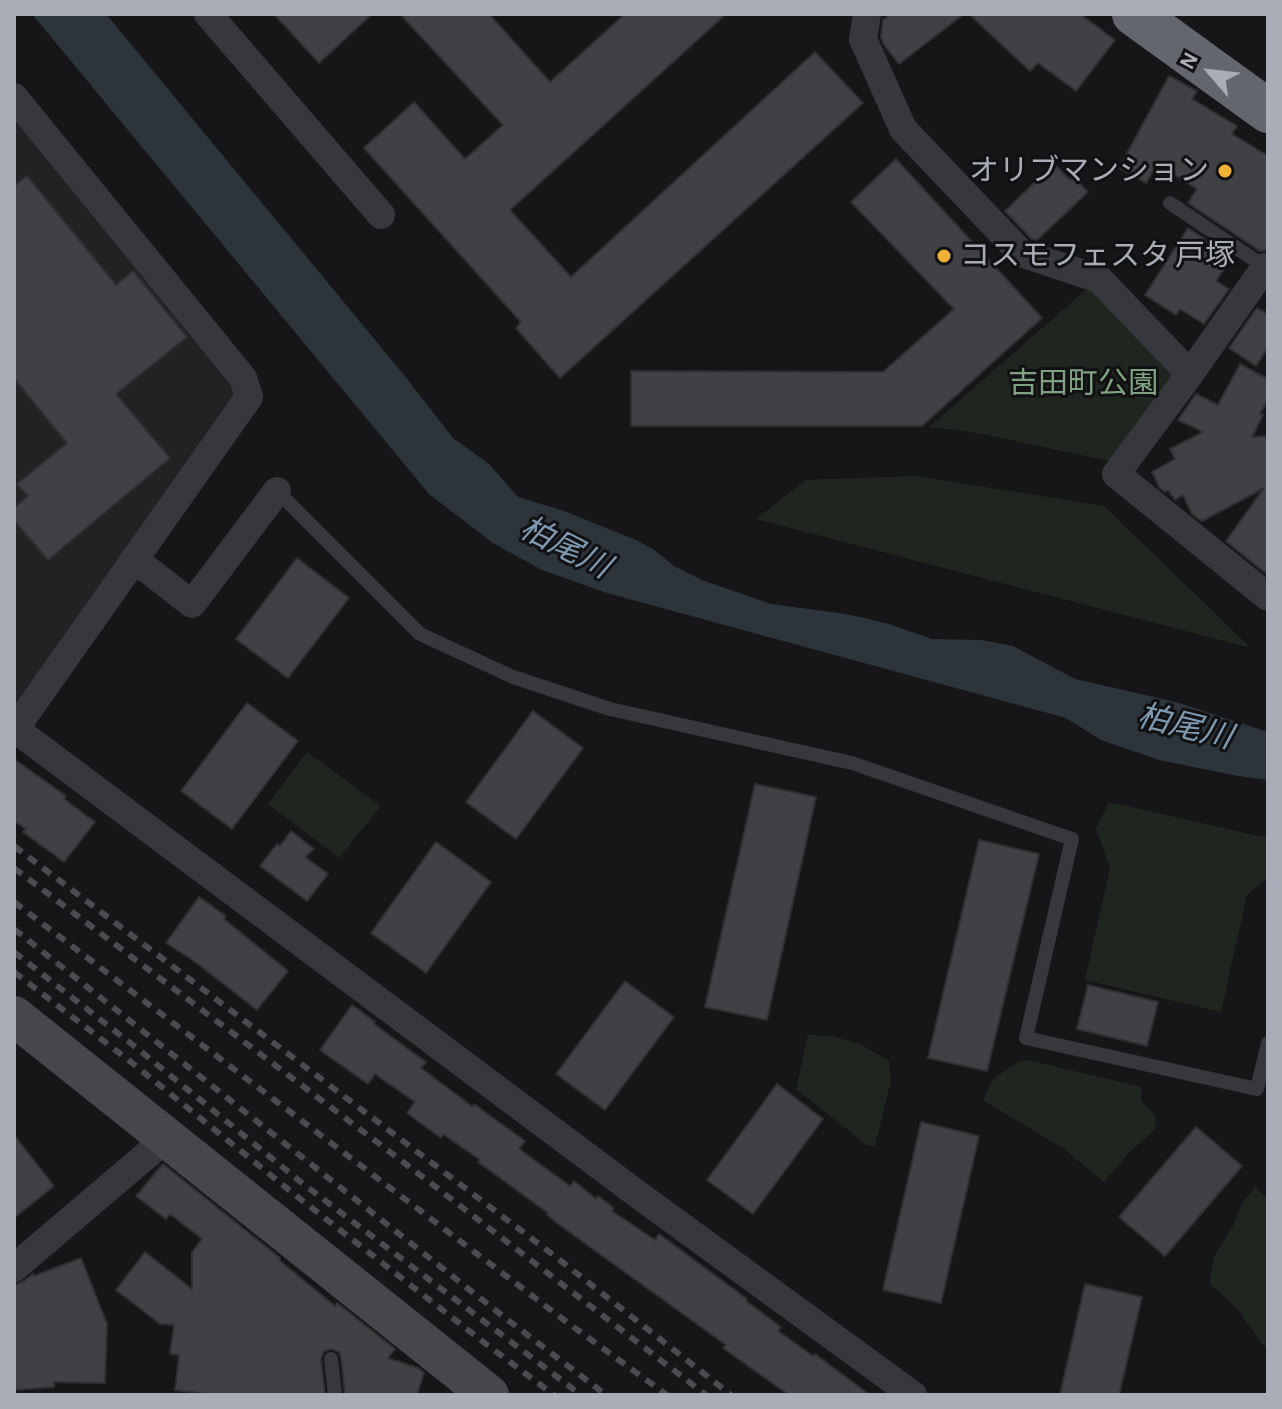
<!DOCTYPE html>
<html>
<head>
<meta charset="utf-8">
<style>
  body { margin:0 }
  #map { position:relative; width:1282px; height:1409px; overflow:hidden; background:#161618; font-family:"Alegreya Sans",sans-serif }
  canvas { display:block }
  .frame { position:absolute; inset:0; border:16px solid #a8adb8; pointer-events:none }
  .north { position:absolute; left:1170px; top:32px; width:80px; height:80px; -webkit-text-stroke:6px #111113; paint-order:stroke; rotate:298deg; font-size:22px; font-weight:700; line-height:32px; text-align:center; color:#a8adb8 }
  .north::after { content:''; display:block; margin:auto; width:28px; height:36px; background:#a8adb8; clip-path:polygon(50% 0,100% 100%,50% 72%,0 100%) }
</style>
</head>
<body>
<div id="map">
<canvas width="1282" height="1409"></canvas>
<div class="frame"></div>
<div class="north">N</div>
</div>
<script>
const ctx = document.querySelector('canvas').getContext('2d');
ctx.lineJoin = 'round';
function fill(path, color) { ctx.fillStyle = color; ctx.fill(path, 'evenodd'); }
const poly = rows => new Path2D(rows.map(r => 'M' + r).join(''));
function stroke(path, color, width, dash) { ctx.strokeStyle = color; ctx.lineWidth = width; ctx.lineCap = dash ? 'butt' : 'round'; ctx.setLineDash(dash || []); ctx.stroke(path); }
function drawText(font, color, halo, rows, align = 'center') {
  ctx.font = font + ' "Alegreya Sans","Noto Sans JP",sans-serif'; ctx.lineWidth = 6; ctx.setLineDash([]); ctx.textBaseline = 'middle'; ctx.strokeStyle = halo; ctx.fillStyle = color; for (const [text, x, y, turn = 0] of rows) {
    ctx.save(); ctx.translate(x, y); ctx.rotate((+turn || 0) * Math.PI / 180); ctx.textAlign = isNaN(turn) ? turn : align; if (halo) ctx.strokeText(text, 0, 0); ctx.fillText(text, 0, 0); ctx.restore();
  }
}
const built = poly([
  [14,112,233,383,234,395,14,713]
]);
const green = poly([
  [1089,287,1178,377,1109,461,987,435,952,429,928,428],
  [917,476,1104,506,1251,648,756,519,806,480],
  [307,752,381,806,339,858,268,804],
  [1109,802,1268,838,1268,878,1247,895,1221,1012,1085,980,1110,868,1096,829],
  [808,1035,832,1036,860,1044,889,1061,891,1081,875,1146,867,1145,796,1089],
  [1028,1060,1142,1087,1141,1101,1156,1116,1155,1129,1127,1155,1104,1182,1064,1149,983,1100,993,1079,1016,1063],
  [1255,1187,1268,1200,1268,1349,1261,1343,1237,1308,1209,1283,1215,1255,1233,1226,1241,1205]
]);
const water = poly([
  [32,14,106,14,404,375,453,438,489,464,518,497,564,511,636,540,653,549,674,566,702,580,771,604,846,614,886,623,932,639,981,640,1013,646,1075,679,1176,702,1268,732,1268,780,1238,776,1159,760,1101,740,1066,718,607,593,542,570,493,543,429,494]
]);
const building = poly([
  [274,14,372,14,319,63,274,14],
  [400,14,489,14,550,82,625,14,726,14,510,210,571,277,815,52,863,103,560,378,516,328,521,322,364,148,414,102,465,159,503,125,400,14],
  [891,14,964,14,899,64,884,45,881,37,883,20,891,14],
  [969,14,1080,14,1115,40,1076,91,1038,63,1030,71,969,14],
  [1169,76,1197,91,1192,99,1237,126,1232,134,1268,156,1268,250,1260,251,1188,203,1197,189,1157,164,1146,183,1119,168,1169,76],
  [896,159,1042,318,922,426,631,426,631,371,883,372,954,309,851,202,896,159],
  [1054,164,1070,180,1074,177,1088,192,1037,240,1032,239,1005,211,1054,164],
  [27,176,116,285,133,271,187,337,116,394,170,458,48,560,14,520,14,508,28,496,17,484,67,443,14,378,14,186,27,176],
  [1188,228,1232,257,1216,281,1229,289,1204,324,1180,309,1176,315,1145,295,1188,228],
  [1257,308,1268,314,1268,347,1256,366,1229,348,1257,308],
  [1240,364,1268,379,1268,399,1260,414,1263,415,1252,437,1268,436,1268,575,1226,541,1264,488,1202,521,1192,514,1183,495,1175,500,1168,490,1165,492,1160,488,1152,472,1175,459,1170,449,1203,432,1178,420,1196,394,1218,405,1240,364],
  [297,558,349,598,288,678,236,639,297,558],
  [247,703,298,741,232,829,181,791,247,703],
  [533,711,583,748,516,839,466,802,533,711],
  [14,759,66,796,64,799,95,822,64,862,23,832,26,829,14,821,14,759],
  [755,784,816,797,767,1020,705,1007,755,784],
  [291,831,314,849,305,857,328,874,307,901,260,866,277,844,280,846,291,831],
  [979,840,1039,854,987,1071,928,1058,979,840],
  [436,842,491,882,426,973,371,933,436,842],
  [199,897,226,916,224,919,288,971,257,1010,194,961,166,943,199,897],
  [625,981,674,1017,605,1110,556,1074,625,981],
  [1088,985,1158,1002,1147,1046,1077,1029,1088,985],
  [352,1005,375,1022,374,1024,426,1062,421,1068,473,1107,474,1104,525,1141,519,1149,570,1186,574,1181,596,1199,598,1196,614,1208,612,1211,655,1240,659,1234,747,1299,746,1301,781,1327,778,1331,813,1356,815,1354,870,1395,789,1395,723,1348,726,1345,561,1226,547,1215,548,1213,478,1162,480,1160,443,1134,441,1138,407,1113,415,1102,375,1074,368,1084,320,1050,352,1005],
  [777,1084,823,1119,753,1214,707,1180,777,1084],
  [921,1122,979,1136,941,1303,883,1290,921,1122],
  [1196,1127,1242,1166,1165,1256,1119,1217,1196,1127],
  [14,1135,54,1186,14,1218,14,1135],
  [163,1164,280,1258,279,1260,335,1306,337,1303,395,1349,388,1358,418,1368,424,1373,417,1395,345,1395,341,1357,339,1352,331,1349,324,1351,321,1359,325,1395,216,1395,175,1390,179,1355,170,1354,174,1325,160,1324,116,1290,145,1252,192,1289,192,1252,202,1239,170,1214,166,1219,136,1196,163,1164],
  [81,1258,107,1324,105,1383,54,1382,54,1387,14,1390,14,1285,24,1281,33,1274,34,1276,81,1258],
  [1085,1284,1142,1297,1119,1395,1060,1395,1085,1284]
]);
const lane = poly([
  [1170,203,1265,267],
  [277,491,420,634,513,677,610,709,852,763,1072,839,1026,1038,1257,1089,1268,1043],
  [331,1359,335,1395]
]);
const street = poly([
  [208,14,381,215],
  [867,14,863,39,903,129,1021,253,1099,279,1190,374],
  [14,97,243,378,249,397,15,729,640,1196,913,1395],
  [1268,270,1265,267,1190,374,1116,474,1268,597],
  [134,559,192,604,277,491],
  [14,1268,168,1137]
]);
const secondary = poly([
  [14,1016,489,1395]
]);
const highway = poly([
  [1134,14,1268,111]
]);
const rail = poly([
  [14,846,556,1257,731,1395],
  [14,868,398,1158,706,1395],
  [14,902,564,1320,667,1395],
  [14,929,504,1317,606,1395],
  [14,952,138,1049,302,1183,581,1395],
  [14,972,131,1062,294,1194,486,1344,554,1395]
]);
const markers = [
  [1225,171,8,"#f2b134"],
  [944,256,8,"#f2b134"]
];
const poiNames = [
  ["オリブマンション",1209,171],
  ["コスモフェスタ 戸塚",960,256,"left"]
];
const parkNames = [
  ["吉田町公園",1083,384]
];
const waterNames = [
  ["柏尾川",565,548,27],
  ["柏尾川",1185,727,14]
];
fill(built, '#222225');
fill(green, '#1e261f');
fill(water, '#2c353c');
fill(building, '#404145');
stroke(building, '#303034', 2);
stroke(lane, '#37383d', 14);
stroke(street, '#37383d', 28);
stroke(secondary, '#45474d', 40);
stroke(highway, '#63666e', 44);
stroke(rail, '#4a4c52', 6, [10, 8]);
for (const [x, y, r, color] of markers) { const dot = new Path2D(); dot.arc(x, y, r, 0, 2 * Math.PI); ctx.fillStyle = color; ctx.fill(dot); stroke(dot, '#111113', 3); }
drawText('30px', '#a8adb8', '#111113', poiNames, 'right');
drawText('30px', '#7fa381', '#111113', parkNames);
drawText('italic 32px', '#7f9bb3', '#111113', waterNames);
</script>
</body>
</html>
